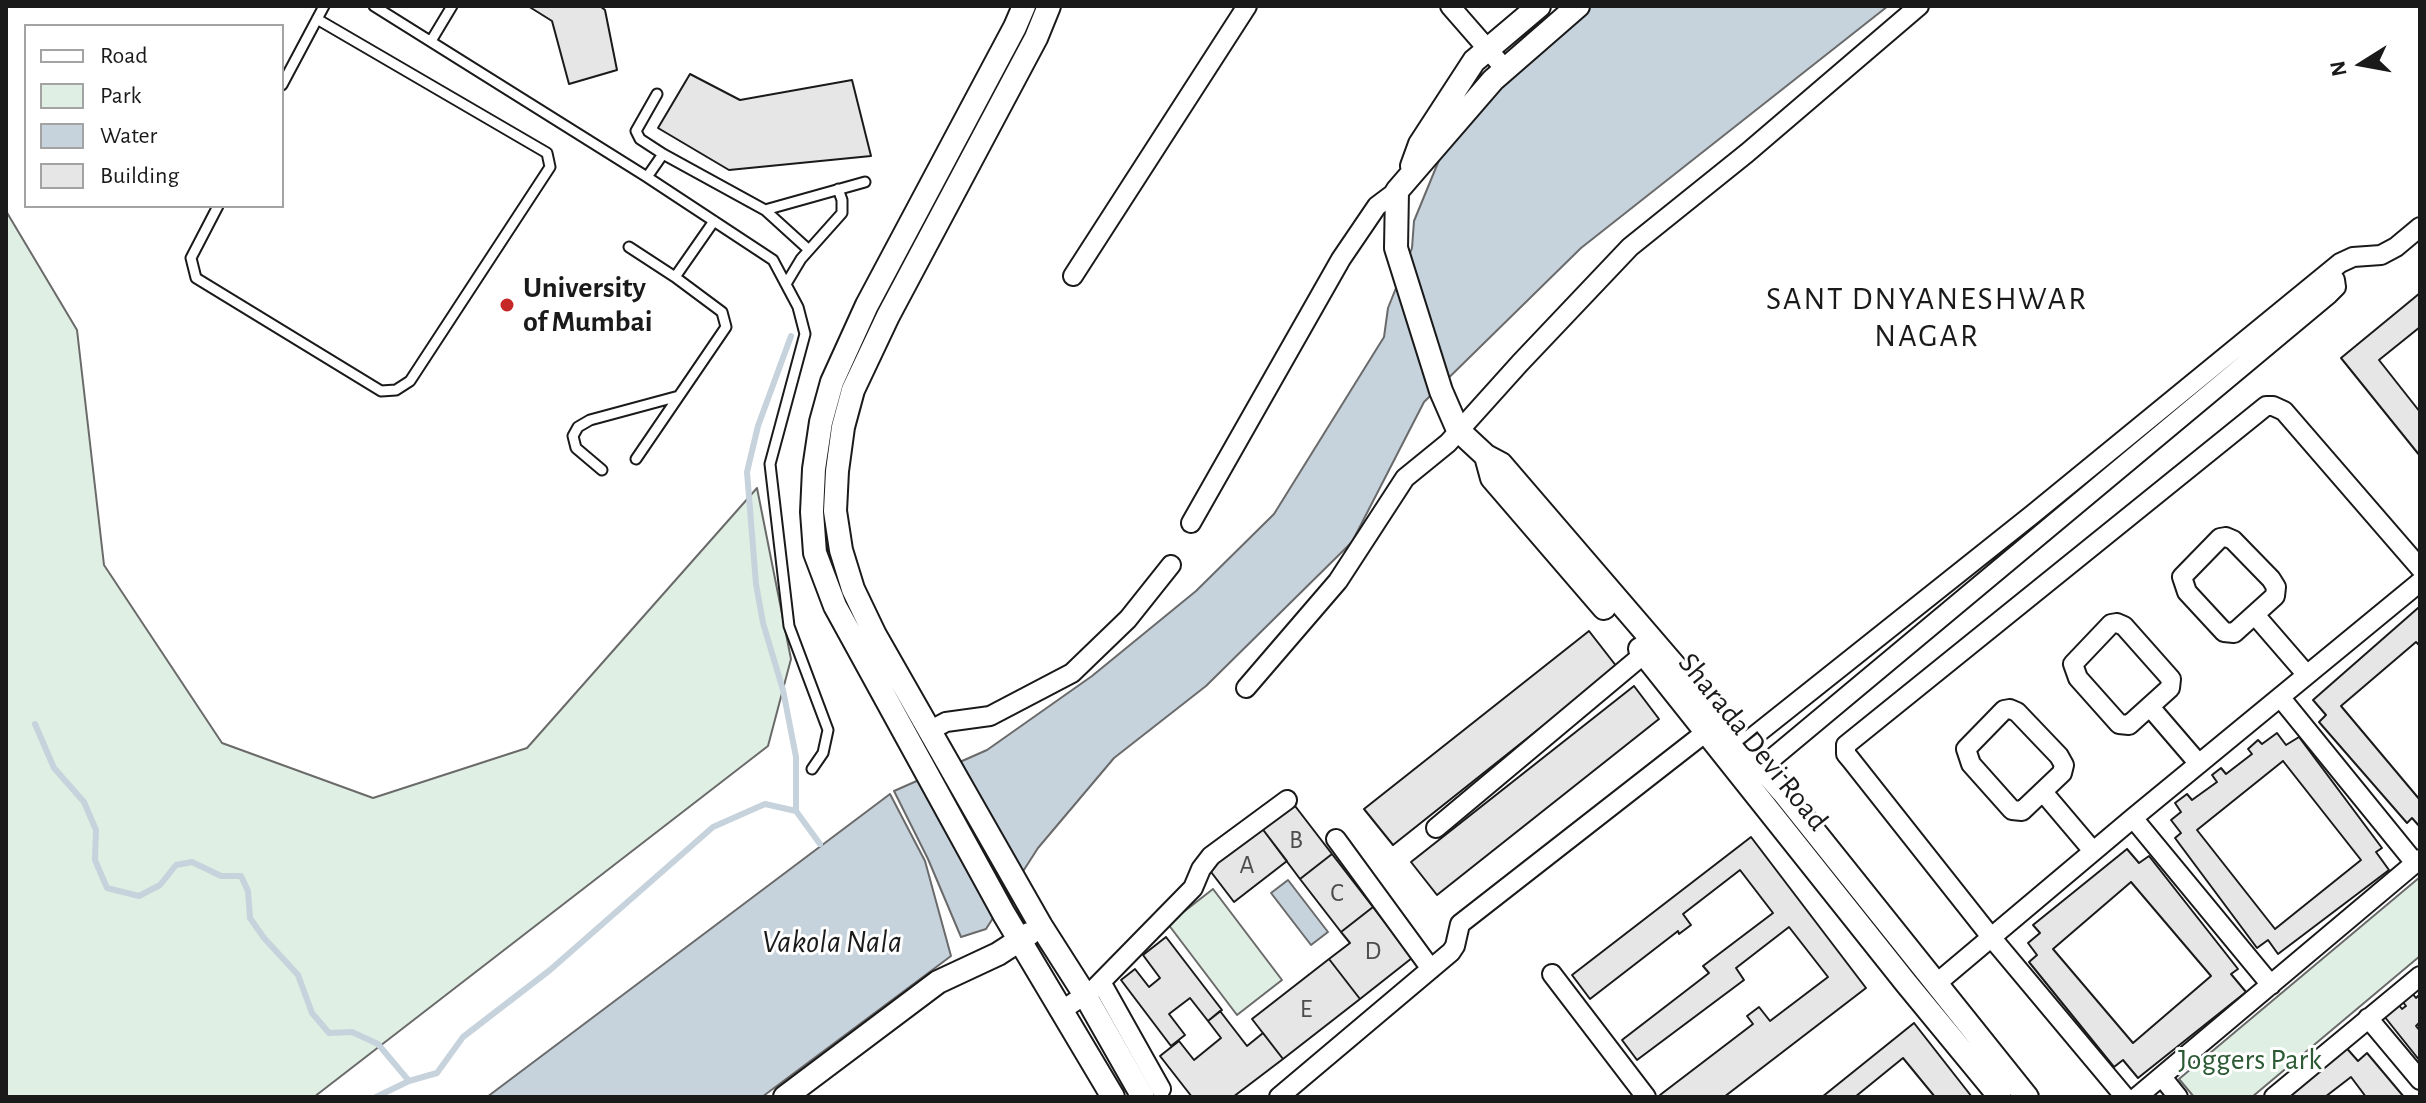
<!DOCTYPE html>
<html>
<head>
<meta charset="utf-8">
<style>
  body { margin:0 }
  #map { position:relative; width:2426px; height:1103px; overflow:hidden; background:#fff; font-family:"Alegreya Sans",sans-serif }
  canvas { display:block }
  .frame { position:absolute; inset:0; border:8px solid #1a1a1a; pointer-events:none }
  .legend { position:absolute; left:24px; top:24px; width:260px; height:184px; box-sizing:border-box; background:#fff; border:2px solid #a3a3a3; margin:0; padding:10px 14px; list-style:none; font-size:24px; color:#1a1a1a }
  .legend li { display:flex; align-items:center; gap:16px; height:40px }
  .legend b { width:40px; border:2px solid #a3a3a3 }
  .north { position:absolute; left:2322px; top:24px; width:80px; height:80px; -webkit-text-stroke:6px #fff; paint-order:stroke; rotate:259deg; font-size:22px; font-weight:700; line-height:32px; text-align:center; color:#1a1a1a }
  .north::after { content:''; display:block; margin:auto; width:28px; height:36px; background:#1a1a1a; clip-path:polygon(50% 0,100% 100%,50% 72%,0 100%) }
</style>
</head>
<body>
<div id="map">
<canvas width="2426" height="1103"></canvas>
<div class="frame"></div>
<ul class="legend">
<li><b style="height:10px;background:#fff"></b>Road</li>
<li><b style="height:22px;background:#e0efe3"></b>Park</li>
<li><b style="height:22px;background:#c6d2dc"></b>Water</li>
<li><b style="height:22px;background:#e6e6e6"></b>Building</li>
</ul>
<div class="north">N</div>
</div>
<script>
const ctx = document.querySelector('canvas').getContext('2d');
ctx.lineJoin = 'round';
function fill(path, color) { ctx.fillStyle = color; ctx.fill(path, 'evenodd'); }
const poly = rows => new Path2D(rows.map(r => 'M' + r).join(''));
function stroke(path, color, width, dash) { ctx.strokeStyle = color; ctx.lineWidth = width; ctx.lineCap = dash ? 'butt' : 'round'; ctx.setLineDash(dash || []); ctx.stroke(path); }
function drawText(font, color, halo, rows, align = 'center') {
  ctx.font = font + ' "Alegreya Sans",sans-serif'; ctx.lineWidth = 6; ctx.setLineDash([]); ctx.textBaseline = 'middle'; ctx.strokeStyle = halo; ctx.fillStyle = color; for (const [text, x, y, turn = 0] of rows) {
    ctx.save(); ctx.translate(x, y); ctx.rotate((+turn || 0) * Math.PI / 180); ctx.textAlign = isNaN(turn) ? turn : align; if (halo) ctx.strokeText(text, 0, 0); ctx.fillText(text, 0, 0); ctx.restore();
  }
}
const green = poly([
  [6,211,77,330,104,565,222,743,373,798,527,748,757,488,791,659,768,746,314,1097,6,1097,6,211],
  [2420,877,2420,956,2252,1097,2194,1097,2179,1079,2420,877],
  [1213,889,1282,980,1237,1015,1168,924,1213,889]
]);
const water = poly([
  [1590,6,1888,6,1581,248,1424,402,1352,542,1206,686,1114,758,1038,848,986,929,961,937,928,859,894,791,987,750,1092,676,1196,591,1274,514,1384,337,1388,308,1412,248,1414,221,1444,148,1524,58,1590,6],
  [890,794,925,861,951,956,762,1097,487,1097,890,794],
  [1288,880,1328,932,1311,945,1271,893,1288,880]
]);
const stream = poly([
  [791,336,758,426,747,472,756,584,763,623,783,690,796,757,796,811],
  [35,724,54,768,84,802,96,830,95,860,107,888,139,896,160,885,176,865,192,862,221,876,241,876,248,891,250,918,264,938,298,975,312,1013,329,1033,352,1032,378,1044,409,1081,437,1073,463,1037,550,970,713,827,765,804,796,811,820,844],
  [376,1097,409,1081]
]);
const building = poly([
  [528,6,600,6,605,10,617,70,569,84,552,21,528,6],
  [690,74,740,100,852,80,871,156,729,170,658,128,690,74],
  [2420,293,2420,327,2379,360,2420,412,2420,456,2341,358,2420,293],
  [2418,608,2420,610,2420,646,2416,642,2341,706,2420,800,2420,827,2412,818,2407,823,2319,722,2326,715,2313,700,2418,608],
  [1589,631,1617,667,1393,845,1364,809,1589,631],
  [1634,686,1659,719,1437,895,1411,862,1634,686],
  [2277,733,2286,745,2299,737,2382,848,2376,852,2389,870,2278,954,2268,940,2257,948,2175,838,2181,833,2171,820,2181,812,2175,803,2187,794,2192,800,2217,782,2212,775,2221,768,2226,774,2252,754,2248,749,2258,740,2262,744,2277,733],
  [2283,761,2361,860,2275,929,2197,830,2283,761],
  [1292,802,1332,854,1300,879,1261,827,1292,802],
  [1261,827,1287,861,1234,902,1208,868,1261,827],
  [1751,837,1866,988,1724,1097,1661,1097,1660,1095,1753,1024,1747,1016,1759,1007,1770,1021,1828,977,1789,927,1736,968,1744,980,1637,1060,1622,1040,1709,973,1703,966,1773,913,1740,870,1683,914,1691,925,1679,934,1678,931,1590,999,1572,975,1751,837],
  [2127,849,2139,863,2149,856,2238,969,2231,974,2246,992,2138,1078,2123,1060,2114,1067,2029,962,2037,955,2028,943,2040,933,2033,925,2127,849],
  [2131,882,2211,976,2133,1043,2053,949,2131,882],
  [1332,854,1373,907,1341,932,1300,879,1332,854],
  [1373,907,1412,958,1360,999,1329,959,1350,943,1341,932,1373,907],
  [1166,937,1222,1010,1208,1021,1190,998,1169,1014,1185,1035,1171,1046,1121,980,1135,969,1149,987,1160,978,1143,955,1166,937],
  [1329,959,1360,999,1283,1059,1252,1019,1329,959],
  [2412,993,2416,998,2420,994,2420,1022,2416,1026,2420,1031,2420,1061,2384,1016,2398,1004,2402,1009,2406,1006,2402,1001,2412,993],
  [1220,1011,1247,1046,1263,1033,1283,1059,1233,1097,1192,1097,1160,1056,1179,1041,1194,1060,1221,1038,1208,1021,1220,1011],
  [1914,1023,1972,1097,1935,1097,1903,1058,1855,1097,1822,1097,1914,1023],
  [2343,1044,2358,1061,2367,1053,2404,1097,2366,1097,2351,1077,2325,1097,2281,1097,2343,1044]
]);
const service = poly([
  [374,6,647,177,773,260,798,307,805,334,770,464,789,626,828,730,823,753,812,769],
  [431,41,452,6],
  [282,85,324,6],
  [657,94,636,131,640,139,663,154],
  [647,177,663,154,765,210,865,182],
  [218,206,191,258,196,278,381,391,396,390,410,381,550,167,547,153,317,19],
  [765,210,809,250],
  [629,247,675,277],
  [786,284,801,259,842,213,842,200,838,189],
  [636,459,726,327,722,312,675,277,714,221],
  [602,470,576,448,573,436,578,427,590,420,679,396]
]);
const minor = poly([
  [1450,6,1505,69],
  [1073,276,1247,6],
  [1191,523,1341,259,1377,206,1397,191],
  [2226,537,2233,540,2271,579,2276,587,2275,596,2234,633,2224,632,2187,592,2182,577,2220,538,2226,537],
  [2255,615,2307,675],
  [2117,623,2124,626,2171,679,2170,688,2129,725,2119,724,2078,678,2073,664,2111,624,2117,623],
  [1246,688,1338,581,1405,478,1448,443,1520,363,1630,247,1747,153,1919,6],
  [2280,697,2415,863],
  [2150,707,2199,764],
  [2010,709,2017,712,2059,756,2064,765,2062,773,2022,811,2012,810,1971,764,1966,749,2004,710,2010,709],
  [931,730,946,722,990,716,1072,673,1128,619,1171,565],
  [1734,752,2033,514,2340,263,2353,257,2381,255,2396,247,2420,227],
  [1751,776,2329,294,2336,287,2335,280,2329,272],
  [2043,792,2093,851],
  [2133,818,2271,985],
  [1436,828,1644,654],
  [1336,839,1431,969],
  [1552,974,1646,1097],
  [1101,982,1161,1089],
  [1937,983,2133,818,2420,582],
  [1061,1011,1095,988,1193,888,1201,869,1211,856,1287,800],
  [2368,1018,2420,1080],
  [2162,1077,2178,1097],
  [1279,1097,1451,952,1455,946,1460,924,1706,732],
  [2125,1097,1991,937,1851,760,1846,754,1846,745,2266,406,2273,406,2284,411,2420,568],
  [2137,1097,2420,859],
  [2274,1097,2420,976]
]);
const tertiary = poly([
  [1024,6,1015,27,867,305,832,382,821,422,814,469,812,512,815,553,835,606,1004,914,1113,1097],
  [1049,6,1036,38,888,316,853,390,843,427,837,471,835,511,841,550,853,589,875,635,1041,926,1085,995,1143,1097],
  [1578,6,1493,80,1397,191,1396,248,1441,391,1458,430,1486,456,1501,464,1783,792,2027,1097],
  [1412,166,1420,144,1474,61,1539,6],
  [1486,456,1492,478,1604,608],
  [1640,649,1906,983,2000,1097],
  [785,1097,938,982,998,954,1029,934]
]);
const markers = [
  [507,305,8,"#c62828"]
];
const numberNames = [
  ["B",1296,840],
  ["A",1247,865],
  ["C",1337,893],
  ["D",1373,951],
  ["E",1306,1009]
];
const poiNames = [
  ["University",523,288],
  ["of Mumbai",523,322]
];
const streetNames = [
  ["Sharada Devi Road",1753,742,51]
];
const parkNames = [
  ["Joggers Park",2250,1060]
];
const neighbourhoodNames = [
  ["SANT DNYANESHWAR",1927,299],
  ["NAGAR",1927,336]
];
const waterNames = [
  ["Vakola Nala",832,942]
];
fill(green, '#e0efe3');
stroke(green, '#6a6a6a', 2);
fill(water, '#c6d2dc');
stroke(water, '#6a6a6a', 2);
stroke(stream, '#c6d2dc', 6);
fill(building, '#e6e6e6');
stroke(building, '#1a1a1a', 2);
stroke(service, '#1a1a1a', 13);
stroke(minor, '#1a1a1a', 22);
stroke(tertiary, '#1a1a1a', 26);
stroke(service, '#fff', 9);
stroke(minor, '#fff', 18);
stroke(tertiary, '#fff', 22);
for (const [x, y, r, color] of markers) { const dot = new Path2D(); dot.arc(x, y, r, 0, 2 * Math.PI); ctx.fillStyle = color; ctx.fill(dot); stroke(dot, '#fff', 3); }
drawText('26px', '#4d4d4d', null, numberNames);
drawText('bold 30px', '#1a1a1a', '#fff', poiNames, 'left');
drawText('30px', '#1a1a1a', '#fff', streetNames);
drawText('30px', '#2b5a34', '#fff', parkNames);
ctx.letterSpacing = '2px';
drawText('32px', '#1a1a1a', '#fff', neighbourhoodNames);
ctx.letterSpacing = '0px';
drawText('italic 32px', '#1a1a1a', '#fff', waterNames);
</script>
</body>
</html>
